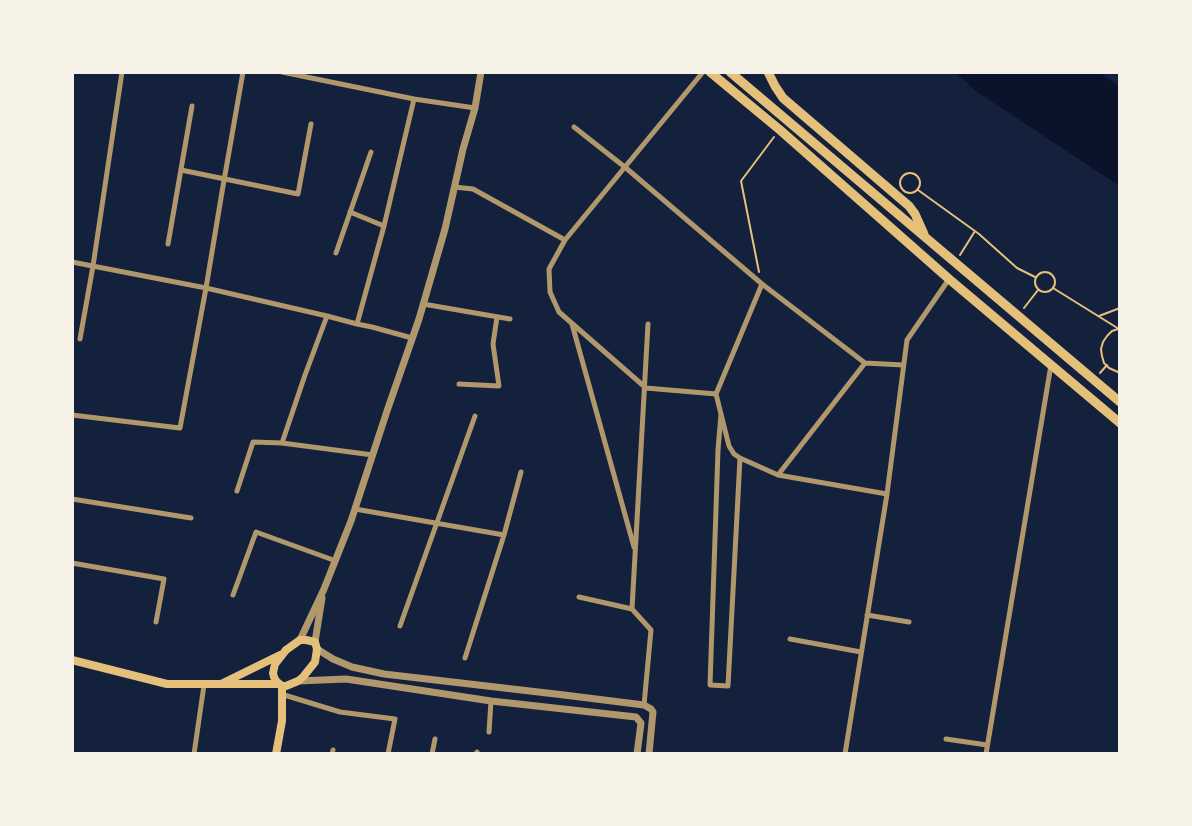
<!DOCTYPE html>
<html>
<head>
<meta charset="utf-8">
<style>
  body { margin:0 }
  #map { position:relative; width:1192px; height:826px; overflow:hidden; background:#14213d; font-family:"Nunito Sans",sans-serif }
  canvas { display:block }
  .frame { position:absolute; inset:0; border:74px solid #f6f1e7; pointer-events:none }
</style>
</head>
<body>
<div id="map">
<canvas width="1192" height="826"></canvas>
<div class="frame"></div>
</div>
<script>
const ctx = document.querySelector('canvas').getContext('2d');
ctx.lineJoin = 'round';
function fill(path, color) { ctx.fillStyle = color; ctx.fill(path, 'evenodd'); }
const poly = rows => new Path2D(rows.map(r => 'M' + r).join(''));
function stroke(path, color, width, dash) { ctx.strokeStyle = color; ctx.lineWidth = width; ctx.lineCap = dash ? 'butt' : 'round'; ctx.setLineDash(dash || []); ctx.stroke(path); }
const water = poly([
  [956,73,1100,73,1119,86,1119,185,1104,176,976,91]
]);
const path = poly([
  '900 183a10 10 0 1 1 20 0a10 10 0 1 1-20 0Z',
  [918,190,979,234,1017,268,1035,277],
  [960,255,975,231],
  '1035 282a10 10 0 1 1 20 0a10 10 0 1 1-20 0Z',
  [759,272,741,181,774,137],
  [1053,288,1119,329],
  [1024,308,1038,290],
  [1099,316,1120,308],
  [1118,329,1112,331,1107,336,1103,342,1101,349,1102,356,1104,363,1109,368,1120,373],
  [1100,373,1107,365]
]);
const minor = poly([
  [282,72,414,99,475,108],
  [574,127,626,168,762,284,865,363,903,365],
  [181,170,298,194,311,124],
  [454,187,473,189,565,240],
  [350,212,384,226],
  [168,244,192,106],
  [336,253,371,152],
  [72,262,206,288,327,316,357,324,372,327,412,338],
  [762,284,716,394,729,446,734,454,740,458,778,475,887,494],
  [423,304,510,319],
  [357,324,384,226,414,99],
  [572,324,634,547],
  [80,339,93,266,122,72],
  [459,384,499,386,493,344,497,317],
  [646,388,559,312,550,292,549,269,565,240,703,72],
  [646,388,716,394],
  [721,414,718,450,710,685,728,686,740,458],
  [72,415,180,428,206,288,222,192,243,72],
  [282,443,305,375,327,316],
  [778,475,865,363],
  [237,491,253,442,282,443,373,455],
  [72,499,191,518],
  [355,509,504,535],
  [72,563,164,579,156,622],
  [233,595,256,532,336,561],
  [579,597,632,609,651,630,644,705],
  [632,609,648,324],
  [867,615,909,622],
  [400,626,475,416],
  [790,639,861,652],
  [465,658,504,535,521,472],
  [281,694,340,712,395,719,388,754],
  [489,732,491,701],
  [946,739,987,745],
  [194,754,204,685],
  [332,754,333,750],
  [432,754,435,739],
  [476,754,477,752],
  [845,754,887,494,907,340,949,279],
  [986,754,1051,365]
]);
const tertiary = poly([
  [300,640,324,589,351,521,387,411,419,319,445,229,463,149,475,108,481,72],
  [315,642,322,598],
  [317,649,333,659,352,667,384,674,564,695,644,705,651,709,653,712,649,754],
  [298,681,346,679,491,701,636,717,641,723,637,754]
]);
const secondary = poly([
  [300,640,306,640,315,642,317,649,315,662,303,677,298,681,286,686,282,686,276,681,274,677,273,673,275,664,286,650,300,640],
  [72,660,167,684,279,684],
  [221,684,280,655],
  [276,754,282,721,282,686]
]);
const primary = poly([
  [710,72,780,130,949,279,1120,423],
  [730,72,1120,402],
  [768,72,775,86,783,98,909,206,915,214,924,234]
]);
fill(water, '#0b132b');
stroke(path, '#e5c07b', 2);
stroke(minor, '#b1986c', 5);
stroke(tertiary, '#b1986c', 7);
stroke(secondary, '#e5c07b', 8);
stroke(primary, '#e5c07b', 9);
</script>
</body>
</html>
